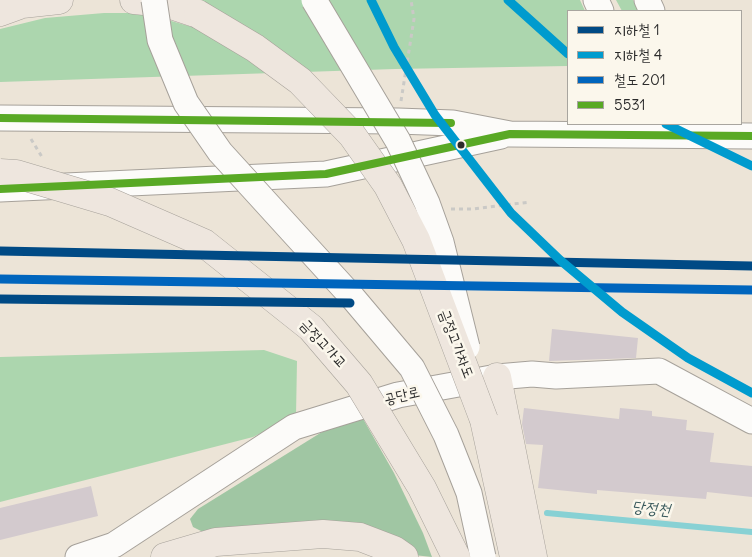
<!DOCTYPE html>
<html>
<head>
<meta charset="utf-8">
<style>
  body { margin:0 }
  #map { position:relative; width:752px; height:557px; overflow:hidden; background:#ece4d7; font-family:Delius,"Poor Story",sans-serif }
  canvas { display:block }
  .legend { position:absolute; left:567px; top:10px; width:175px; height:115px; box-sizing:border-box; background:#fbf7ec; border:1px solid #a8a59f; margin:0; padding:6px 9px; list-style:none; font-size:15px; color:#2b2b2b }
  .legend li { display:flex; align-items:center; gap:10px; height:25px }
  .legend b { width:25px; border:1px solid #a8a59f }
</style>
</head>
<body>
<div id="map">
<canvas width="752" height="557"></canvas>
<ul class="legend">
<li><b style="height:6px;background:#004a85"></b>지하철 1</li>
<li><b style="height:6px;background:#009bce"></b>지하철 4</li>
<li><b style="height:6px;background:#0065bd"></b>철도 201</li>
<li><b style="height:6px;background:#59a925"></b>5531</li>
</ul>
</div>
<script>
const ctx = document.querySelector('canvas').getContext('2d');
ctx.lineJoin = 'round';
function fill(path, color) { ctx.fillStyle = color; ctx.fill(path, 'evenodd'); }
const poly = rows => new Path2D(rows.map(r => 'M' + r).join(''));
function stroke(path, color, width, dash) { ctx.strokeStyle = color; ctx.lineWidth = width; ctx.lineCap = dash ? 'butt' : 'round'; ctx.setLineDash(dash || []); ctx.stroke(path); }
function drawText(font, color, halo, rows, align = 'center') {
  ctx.font = font + ' Delius,"Poor Story",sans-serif'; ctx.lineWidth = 5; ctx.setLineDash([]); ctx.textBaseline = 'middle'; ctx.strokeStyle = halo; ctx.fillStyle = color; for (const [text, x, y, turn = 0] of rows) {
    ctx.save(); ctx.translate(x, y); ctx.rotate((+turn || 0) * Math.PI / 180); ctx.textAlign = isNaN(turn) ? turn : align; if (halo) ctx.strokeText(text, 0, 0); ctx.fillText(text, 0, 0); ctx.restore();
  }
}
const green = poly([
  [201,0,580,0,585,11,568,11,568,66,395,69,0,82,0,29,45,18,104,13,144,13,192,27,204,2],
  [616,0,633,0,639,11,622,11],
  [264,350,297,361,296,416,253,437,0,502,0,357]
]);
const forest = poly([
  [362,417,394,473,423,533,432,557,203,532,193,527,190,519,198,509,330,427]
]);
const stream = poly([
  [547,513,752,532]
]);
const building = poly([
  [552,329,638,338,636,358,549,361],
  [524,408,619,419,620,408,652,411,652,416,687,420,686,430,714,433,710,462,752,466,752,497,707,492,706,499,597,490,597,494,538,488,543,445,526,444,522,424],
  [91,486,98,516,0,540,0,508]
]);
const path = poly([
  [401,101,414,19,411,0],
  [31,139,42,157],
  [451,209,472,209,530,202]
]);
const tertiary = poly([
  [596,0,601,11],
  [647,0,652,11],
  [0,118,398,121,453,123,510,134,752,136],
  [0,189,326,174,501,136],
  [78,557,114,545,294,427,398,395,497,377,532,374,556,376,659,371,752,421]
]);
const primary = poly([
  [134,0,165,3,198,14],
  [0,12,22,4,59,0],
  [497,377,533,557],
  [484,420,514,557],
  [165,557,216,542,323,534,360,537,394,550,404,557]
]);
const tertiaryBridge = poly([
  [154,0,160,40,186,103,220,152,353,298,412,368,446,435,469,493,483,557],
  [314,0,398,141,427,203,441,242,467,347]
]);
const primaryBridge = poly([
  [198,14,255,48,300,81,352,135,388,186,416,240,484,420],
  [0,173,16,174,110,202,204,243,311,328,359,384,422,488,456,557]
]);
const bus1 = poly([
  [0,118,451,123],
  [0,189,326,174,510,134,752,136]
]);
const rail1 = poly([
  [0,279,752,290]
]);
const metro1 = poly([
  [0,251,752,266],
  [0,299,350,303]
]);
const metro2 = poly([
  [371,0,394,47,435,115,511,213,560,260,622,312,688,358,752,393],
  [508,0,568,54],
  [666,124,752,166]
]);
const markers = [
  [461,145,4.5,"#2b2b2b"]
];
const streetNames = [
  ["금정고가교",323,344,47],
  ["금정고가차도",456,344,69],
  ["공단로",402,396,-13]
];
const waterNames = [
  ["당정천",651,509,5]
];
fill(green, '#acd6ae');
fill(forest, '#a0c6a3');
stroke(stream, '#88d1d4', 6);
fill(building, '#d3cace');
stroke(tertiary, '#a6a19a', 27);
stroke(primary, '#a6a19a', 29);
stroke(path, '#cac9c6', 3, [4, 4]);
stroke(tertiary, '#fcfbf9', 25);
stroke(primary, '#eee6de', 28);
stroke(tertiaryBridge, '#a6a19a', 27, []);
stroke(primaryBridge, '#a6a19a', 29, []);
stroke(tertiaryBridge, '#fcfbf9', 25);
stroke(primaryBridge, '#eee6de', 28);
stroke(bus1, '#59a925', 8);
stroke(rail1, '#0065bd', 9);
stroke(metro1, '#004a85', 9);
stroke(metro2, '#009bce', 9);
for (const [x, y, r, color] of markers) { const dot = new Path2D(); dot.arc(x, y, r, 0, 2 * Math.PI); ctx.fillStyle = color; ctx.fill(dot); stroke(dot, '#fbf7ec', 2); }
drawText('15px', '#2b2b2b', '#fbf7ec', streetNames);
drawText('italic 16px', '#3a5a5d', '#fbf7ec', waterNames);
</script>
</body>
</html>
